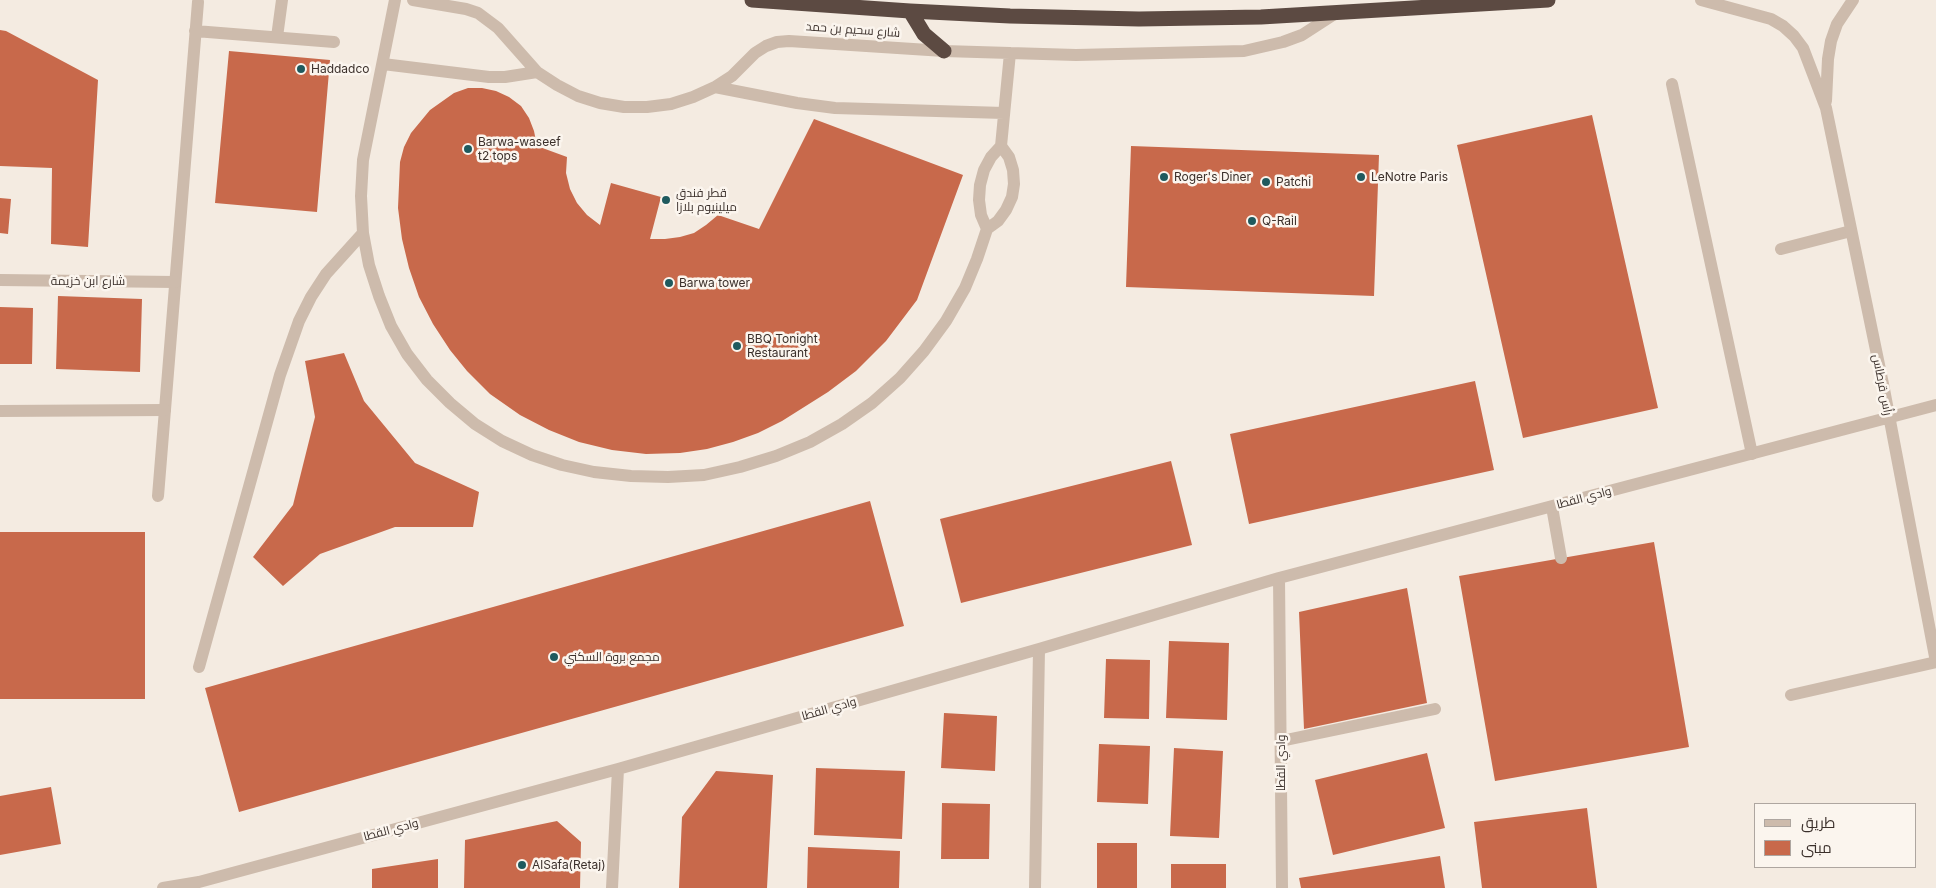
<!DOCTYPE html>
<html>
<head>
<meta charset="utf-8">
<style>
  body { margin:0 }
  #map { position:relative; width:1936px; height:888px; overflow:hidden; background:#f4ebe1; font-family:Inter,Cairo,sans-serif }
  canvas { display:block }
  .legend { position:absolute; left:1754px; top:803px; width:162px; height:65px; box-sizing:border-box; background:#fbf5ee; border:1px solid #aea6a0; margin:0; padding:6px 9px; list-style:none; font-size:15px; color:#3b302b }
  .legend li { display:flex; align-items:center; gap:10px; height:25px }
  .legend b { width:25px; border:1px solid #aea6a0 }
</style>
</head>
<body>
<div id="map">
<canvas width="1936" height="888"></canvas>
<ul class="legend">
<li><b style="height:6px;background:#cdbbac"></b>طريق</li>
<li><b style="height:14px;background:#c8694b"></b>مبنى</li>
</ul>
</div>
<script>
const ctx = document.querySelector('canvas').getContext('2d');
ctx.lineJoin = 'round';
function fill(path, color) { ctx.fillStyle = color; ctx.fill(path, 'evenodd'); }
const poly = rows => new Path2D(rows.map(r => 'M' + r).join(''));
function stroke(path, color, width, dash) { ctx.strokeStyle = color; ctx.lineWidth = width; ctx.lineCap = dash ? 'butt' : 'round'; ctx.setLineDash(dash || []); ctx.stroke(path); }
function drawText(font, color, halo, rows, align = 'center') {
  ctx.font = font + ' Inter,Cairo,sans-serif'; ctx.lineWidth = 5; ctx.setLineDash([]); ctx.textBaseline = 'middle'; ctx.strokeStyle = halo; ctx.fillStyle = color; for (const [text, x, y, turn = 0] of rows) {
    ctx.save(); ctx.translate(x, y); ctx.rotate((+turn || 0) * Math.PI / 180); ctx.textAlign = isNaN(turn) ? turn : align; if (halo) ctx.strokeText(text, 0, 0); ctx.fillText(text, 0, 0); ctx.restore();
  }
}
const building = poly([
  [0,30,6,31,98,80,88,247,51,244,52,168,0,166],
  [229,51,330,60,317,212,215,203],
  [468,88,482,88,496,91,509,97,521,106,529,118,534,131,537,146,567,157,566,173,570,189,577,203,587,215,600,225,611,183,661,197,650,239,665,239,680,237,694,233,706,225,718,215,759,229,814,119,963,175,917,300,886,341,856,371,828,392,782,421,758,433,733,442,707,449,680,453,646,454,612,450,579,442,549,430,520,415,490,394,467,371,450,350,433,324,419,297,409,268,402,239,398,208,400,162,404,147,411,133,430,110,454,93],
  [1592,115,1658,408,1523,438,1457,145],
  [1131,146,1379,155,1374,296,1126,287],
  [0,198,11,199,8,234,0,233],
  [58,296,142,299,140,372,56,369],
  [0,307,33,308,32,364,0,364],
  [344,353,364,401,415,463,479,492,473,527,395,527,320,554,283,586,253,557,293,505,315,417,305,361],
  [1475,381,1494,470,1249,524,1230,434],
  [1171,461,1192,545,961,603,940,519],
  [870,501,904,626,239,812,205,688],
  [0,532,145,532,145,699,0,699],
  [1654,542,1689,747,1495,781,1459,576],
  [1407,588,1427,703,1304,729,1299,612],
  [1169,641,1229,643,1227,720,1166,718],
  [1106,659,1150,660,1149,719,1104,718],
  [944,713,997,716,995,771,941,768],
  [1099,744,1150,746,1148,804,1097,802],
  [1174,748,1223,751,1219,838,1170,836],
  [1427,753,1445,828,1333,855,1315,780],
  [816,768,905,771,902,839,814,835],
  [716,771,773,775,767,888,679,888,682,817],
  [51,787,61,844,0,855,0,796],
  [942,803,990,804,989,859,941,859],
  [1587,808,1597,888,1482,888,1474,822],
  [557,821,581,842,580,888,464,888,465,840],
  [1097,843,1137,843,1137,888,1097,888],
  [808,847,900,851,899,888,807,888],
  [1440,856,1445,888,1301,888,1299,878],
  [438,859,438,888,372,888,372,869],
  [1171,864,1226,864,1226,888,1171,888]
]);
const lane = poly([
  [195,31,334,42],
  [277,37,282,0],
  [1672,84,1752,454],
  [1781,249,1851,231],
  [158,496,198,2],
  [1552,507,1561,558],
  [1791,695,1936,662]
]);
const street = poly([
  [395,0,363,160,361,196,363,233,369,265,379,296,391,326,407,354,427,380,450,403,475,424,502,441,532,455,562,465,594,472,631,476,668,477,704,475,740,467,776,456,810,442,842,424,872,403,900,378,924,351,946,321,965,288,977,259,987,229,998,221,1006,210,1012,197,1014,184,1013,170,1009,157,1001,146],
  [413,0,466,9,478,13,498,28,537,72,557,85,578,96,600,103,624,107,647,107,671,104,693,97,715,87,732,76,755,53,766,46,777,42,789,41,944,51,1076,55,1244,51,1283,42,1302,35,1336,13],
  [1701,0,1771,19,1783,26,1794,36,1803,48,1826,108,1883,384,1936,662],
  [383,64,489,77,505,77,537,72],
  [715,87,797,103,835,108,1004,113],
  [1826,101,1828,59,1831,41,1837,24,1853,0],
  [987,229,981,215,979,200,980,185,984,170,991,157,1001,146,1010,53],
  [0,280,175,282],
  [0,411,165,410],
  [1279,578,1282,888],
  [199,667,280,375,299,321,311,297,326,274,363,233],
  [1281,741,1435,709],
  [163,888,199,882,618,769,1039,649,1279,578,1936,405],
  [612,888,618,769],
  [1035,888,1039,649]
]);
const highway = poly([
  [752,0,910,11,1010,16,1139,19,1261,17,1548,0],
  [910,11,924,34,944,51]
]);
const markers = [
  [301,69,5,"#1f5a5e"],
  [468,149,5,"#1f5a5e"],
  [1164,177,5,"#1f5a5e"],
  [1361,177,5,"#1f5a5e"],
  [1266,182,5,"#1f5a5e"],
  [666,200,5,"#1f5a5e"],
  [1252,221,5,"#1f5a5e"],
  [669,283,5,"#1f5a5e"],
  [737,346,5,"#1f5a5e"],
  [554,657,5,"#1f5a5e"],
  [522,865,5,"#1f5a5e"]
];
const streetNames = [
  ["شارع سحيم بن حمد",853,30,4],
  ["شارع ابن خزيمة",88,281],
  ["رأس قرطاس",1882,385,79],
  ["وادي القطا",1584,498,-15],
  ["وادي القطا",829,709,-16],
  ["وادي القطا",1281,763,-90],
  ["وادي القطا",391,830,-15]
];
const poiNames = [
  ["Haddadco",311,69],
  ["Barwa-waseef",478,142],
  ["t2 tops",478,156],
  ["Roger's Diner",1174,177],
  ["LeNotre Paris",1371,177],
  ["Patchi",1276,182],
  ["قطر فندق",676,193],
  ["ميلينيوم بلازا",676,207],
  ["Q-Rail",1262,221],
  ["Barwa tower",679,283],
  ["BBQ Tonight",747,339],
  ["Restaurant",747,353],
  ["مجمع بروة السكني",564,657],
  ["AlSafa(Retaj)",532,865]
];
fill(building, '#c8694b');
stroke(lane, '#cdbbac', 12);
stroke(street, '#cdbbac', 12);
stroke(highway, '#5c4a42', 15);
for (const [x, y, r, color] of markers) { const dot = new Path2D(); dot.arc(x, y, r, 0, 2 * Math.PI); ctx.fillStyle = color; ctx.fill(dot); stroke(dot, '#fbf5ee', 2); }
drawText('12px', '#3b302b', '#fbf5ee', streetNames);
drawText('12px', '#3b302b', '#fbf5ee', poiNames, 'left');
</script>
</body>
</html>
